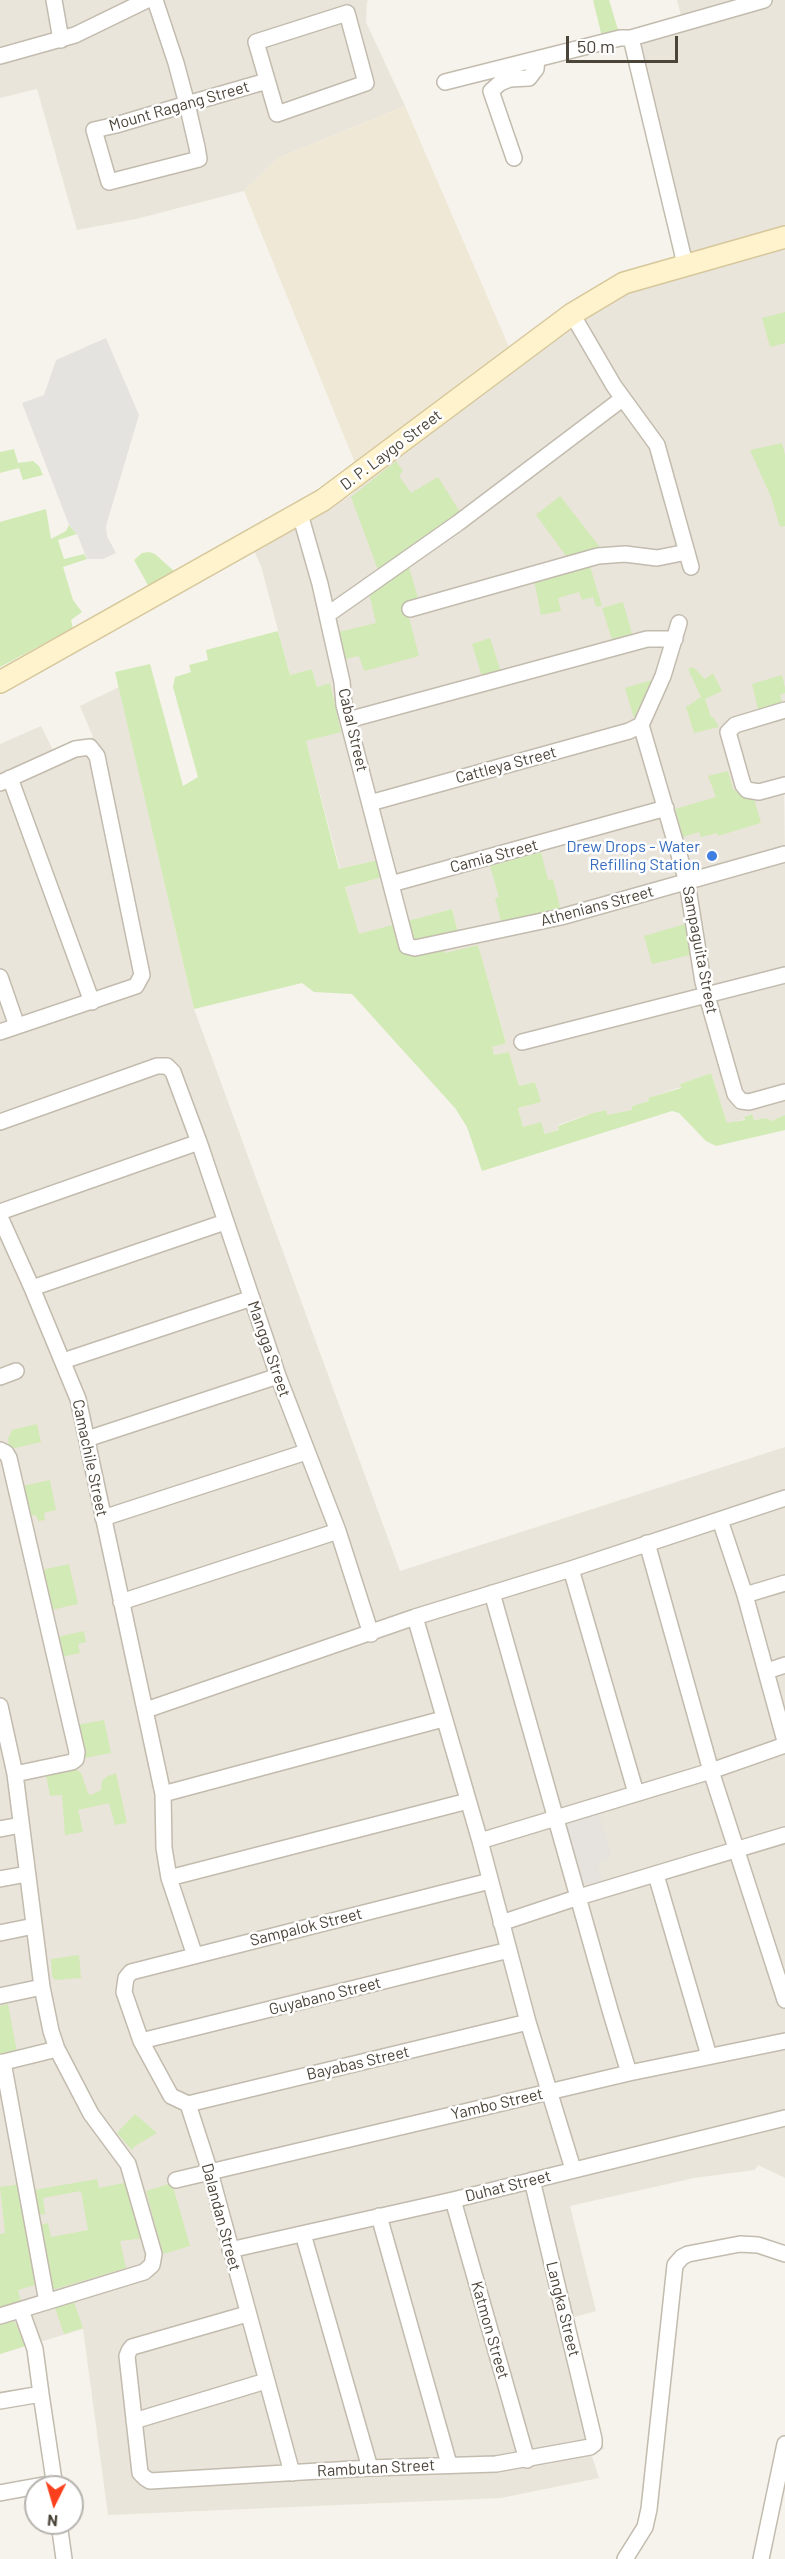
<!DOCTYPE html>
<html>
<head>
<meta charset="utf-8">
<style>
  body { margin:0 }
  #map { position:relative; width:785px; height:2559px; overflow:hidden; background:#f6f3ec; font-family:Barlow,sans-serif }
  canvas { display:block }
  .north { position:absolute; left:24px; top:2475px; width:60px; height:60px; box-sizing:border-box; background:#fff; border:2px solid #b7b4b0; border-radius:50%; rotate:185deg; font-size:16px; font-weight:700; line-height:24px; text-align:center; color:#4b4439 }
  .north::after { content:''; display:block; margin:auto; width:21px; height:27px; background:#fc3f1d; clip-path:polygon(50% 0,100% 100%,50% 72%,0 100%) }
  .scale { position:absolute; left:566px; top:36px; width:112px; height:27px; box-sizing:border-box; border:3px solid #4b4439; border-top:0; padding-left:8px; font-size:18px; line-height:21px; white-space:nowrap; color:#4b4439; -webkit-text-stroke:4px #fff; paint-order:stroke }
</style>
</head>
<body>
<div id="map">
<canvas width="785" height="2559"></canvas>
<div class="north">N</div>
<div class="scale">50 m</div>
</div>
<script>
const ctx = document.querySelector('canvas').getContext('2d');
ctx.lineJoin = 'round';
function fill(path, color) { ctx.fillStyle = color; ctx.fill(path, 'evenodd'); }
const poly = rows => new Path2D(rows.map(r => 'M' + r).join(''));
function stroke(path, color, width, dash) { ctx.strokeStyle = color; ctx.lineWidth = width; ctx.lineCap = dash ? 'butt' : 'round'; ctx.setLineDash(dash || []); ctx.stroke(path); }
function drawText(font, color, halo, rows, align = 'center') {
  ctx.font = font + ' Barlow,sans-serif'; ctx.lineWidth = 5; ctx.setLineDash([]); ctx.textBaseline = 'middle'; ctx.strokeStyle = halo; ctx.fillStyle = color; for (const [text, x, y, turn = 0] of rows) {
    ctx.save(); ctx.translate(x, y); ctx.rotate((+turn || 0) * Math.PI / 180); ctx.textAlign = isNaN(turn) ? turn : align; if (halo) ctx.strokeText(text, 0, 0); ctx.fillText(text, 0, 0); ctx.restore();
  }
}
const residential = poly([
  [0,0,370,0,367,1,366,22,405,106,278,158,244,191,136,219,77,230,37,89,0,98],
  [677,0,761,0,683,23],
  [766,0,785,0,785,236,685,263,631,39],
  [785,243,785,709,735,724,729,728,728,732,742,786,745,789,729,735,730,729,735,725,785,710,785,785,758,792,749,791,759,793,784,787,785,853,687,881,671,827,686,881,702,979,688,882,785,855,785,974,706,996,737,1099,741,1102,751,1103,785,1093,785,1115,771,1121,766,1118,754,1120,751,1114,744,1117,745,1119,727,1124,711,1073,680,1084,681,1087,648,1098,649,1101,632,1106,633,1110,607,1116,605,1110,593,1113,558,1125,559,1130,545,1134,541,1123,523,1127,518,1108,540,1102,535,1082,519,1086,509,1052,494,1056,491,1047,506,1042,478,946,445,954,442,940,459,936,452,909,359,935,345,887,383,877,379,860,340,869,306,741,341,731,330,684,317,687,312,669,290,675,261,566,253,548,298,522,317,589,343,705,391,884,666,809,643,725,665,676,676,639,652,636,349,719,327,616,459,524,622,401,657,445,692,568,658,443,622,397,588,342,582,329,583,315,633,288],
  [571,323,620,399,327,614,304,518,348,497,422,435],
  [670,639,641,724,371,802,349,721],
  [119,687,194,1009,400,1571,785,1447,785,2178,758,2165,755,2170,694,2178,570,2206,596,2311,571,2318,604,2449,591,2453,599,2478,501,2498,108,2515,83,2329,0,2354,0,744,41,726,55,754,93,737,80,706],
  [641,727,665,808,392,883,371,803],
  [785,976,785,1091,743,1101,707,997]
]);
const industrial = poly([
  [598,1812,612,1857,597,1862,603,1883,589,1887,581,1880,566,1827,570,1821]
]);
const education = poly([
  [405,106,509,347,355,463,244,191,278,158]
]);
const green = poly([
  [593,0,609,0,619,33,602,37],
  [785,312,785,343,770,347,762,318],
  [782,443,785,455,785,526,780,527,771,497,750,450],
  [14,449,18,463,33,461,39,466,43,475,23,480,19,468,0,473,0,452],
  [396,461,403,471,399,476,411,493,438,477,460,512,378,570,351,497],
  [560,496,603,551,569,560,536,515],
  [46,509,51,539,66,531,69,525,77,534,58,540,64,559,84,554,87,559,63,567,73,600,82,612,71,620,73,628,0,667,0,522],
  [149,552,155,554,175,572,149,587,134,560,142,553],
  [589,563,602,606,596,607,593,597,582,600,579,592,558,598,561,611,541,615,534,580],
  [409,567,419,602,406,606,419,656,364,671,359,656,340,660,334,633,376,623,369,594],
  [623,602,633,637,613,643,602,608],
  [278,631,290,675,312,669,317,687,330,683,334,700,341,732,306,741,339,869,378,860,383,877,345,887,359,934,452,909,459,936,442,940,445,953,478,945,506,1043,492,1047,494,1055,509,1052,519,1086,535,1082,541,1102,518,1108,523,1127,541,1122,545,1134,559,1130,558,1126,593,1113,606,1110,607,1115,632,1110,632,1106,649,1101,648,1098,681,1088,680,1084,711,1073,727,1123,745,1120,744,1117,752,1114,754,1120,766,1118,771,1121,785,1115,785,1130,716,1146,706,1141,679,1113,672,1111,482,1171,467,1127,455,1108,352,994,314,992,302,983,194,1009,115,672,150,664,183,786,198,777,173,687,175,677,191,672,189,665,208,660,206,650],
  [490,638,501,672,482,677,472,644],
  [693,667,705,679,713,673,722,691,705,699,711,717,713,717,719,727,694,733,686,707,701,697,688,669],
  [782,675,785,688,785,693,780,695,782,702,758,709,752,684],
  [652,680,634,718,625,688],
  [728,771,733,789,745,798,754,799,761,823,718,836,717,833,701,837,699,832,683,837,675,809,716,797,708,776],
  [541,852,548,880,553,879,561,911,502,926,495,898,499,897,490,866],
  [685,924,690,955,652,964,644,936],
  [37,1424,41,1442,11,1449,9,1447,8,1439,12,1430],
  [50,1480,56,1510,44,1513,45,1520,38,1521,36,1515,30,1516,23,1486],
  [69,1564,78,1604,51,1610,42,1570],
  [84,1631,86,1642,78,1644,80,1653,61,1657,57,1637],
  [104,1720,111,1753,85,1758,77,1725],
  [74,1768,81,1773,88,1793,91,1795,101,1790,102,1781,106,1777,116,1773,127,1823,115,1825,109,1803,78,1810,83,1832,65,1835,62,1795,50,1796,46,1774],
  [79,1955,81,1978,55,1980,52,1976,51,1959],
  [8,2004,17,2052,0,2057,0,2006],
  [135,2114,157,2133,135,2146,132,2150,117,2133],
  [97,2179,99,2188,129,2182,144,2238,120,2241,126,2268,55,2289,52,2288,40,2225,48,2223,51,2237,88,2230,81,2191,43,2198,45,2214,38,2215,34,2190],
  [172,2183,190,2246,163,2254,146,2191],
  [20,2184,38,2284,18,2290,21,2302,0,2308,0,2234,5,2233,0,2187],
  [73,2299,83,2328,64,2334,54,2305],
  [12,2320,16,2324,25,2346,0,2354,0,2321]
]);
const parking = poly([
  [106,338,139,415,106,526,107,536,116,553,103,559,87,559,77,534,69,525,22,403,44,395,56,360]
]);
const street = poly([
  [54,0,61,40],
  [155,0,176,63,187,104,197,147,199,159,109,182,94,130,116,125,187,104,267,81],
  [347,13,366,83,277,114,256,42,347,13],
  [631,38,685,264],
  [0,56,75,35,147,0],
  [445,82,620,38,631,38,764,0],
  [514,158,491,91,500,83,510,79,529,78,536,69,537,59],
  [572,314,614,386,657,445,691,567],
  [300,514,320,584,342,682,344,705,407,946,415,948,561,917,785,854],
  [410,609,598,556,625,554,657,558,687,552],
  [327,615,458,523,622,399],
  [679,623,663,676,641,725,687,882,703,982,735,1094,741,1101,749,1102,785,1092],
  [785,710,735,725,728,732,743,785,747,790,759,792,785,785],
  [348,720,647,639,675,639],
  [10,778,92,1002],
  [0,783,75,749,90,747,97,756,142,975,136,986,0,1032],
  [370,803,629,731,641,725],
  [391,884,666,808],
  [0,977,17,1026],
  [522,1042,785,975],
  [0,1122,157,1066,167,1066,173,1072,199,1142,278,1376,338,1531,371,1634],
  [0,1212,199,1142],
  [0,1217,32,1288,78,1399,163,1794],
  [32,1288,225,1222],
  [63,1361,252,1298],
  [0,1377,16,1371],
  [87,1439,278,1376],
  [0,1450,6,1453,9,1458,77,1752,76,1759,72,1762,15,1774],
  [103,1518,306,1452],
  [720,1520,745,1595,785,1741],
  [647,1543,711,1771,785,2000],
  [571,1569,636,1793],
  [492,1593,610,2010,629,2073],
  [745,1595,785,1583],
  [121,1602,338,1531],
  [767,1671,785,1665],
  [0,1706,15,1774,42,1987,51,2031,57,2049,91,2114,128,2164,154,2254,152,2265,144,2272,0,2316],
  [146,1710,415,1617],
  [0,1829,21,1825],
  [480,1841,711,1771,785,1745],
  [656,1875,709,2056],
  [169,1878,164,1848,163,1794,443,1719],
  [0,1879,27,1874],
  [501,1923,579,1897,785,1835],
  [0,1933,34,1926],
  [195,1956,169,1878,468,1801],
  [0,1996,42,1987],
  [141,2041,509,1950],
  [3,2062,47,2302],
  [0,2063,57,2049],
  [188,2104,528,2022],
  [573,2169,528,2022,480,1841,415,1617,571,1569,785,1498],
  [176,2180,629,2073,785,2041],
  [453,2200,527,2460],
  [379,2216,449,2464],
  [303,2234,370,2468],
  [230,2250,453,2200,785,2118],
  [21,2310,35,2349,41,2394],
  [247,2314,132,2347,129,2351,127,2356,140,2473,145,2478,150,2481,370,2468,496,2464,590,2447,594,2444,594,2439,532,2180],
  [0,2401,41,2394,55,2487],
  [134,2421,266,2381],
  [292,2473,210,2172,188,2104,171,2096,141,2041,124,1992,126,1978,131,1972,490,1881],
  [0,2493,54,2483],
  [59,2523,64,2559],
  [625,2559,645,2527,649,2509,675,2265,682,2257,688,2254,740,2244,758,2245,785,2254],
  [761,2559,785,2444]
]);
const secondary = poly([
  [0,682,323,500,572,314,624,283,785,237]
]);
const markers = [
  [712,856,6,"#3f7fe0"]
];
const streetNames = [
  ["Mount Ragang Street",179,106,-16],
  ["D. P. Laygo Street",391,450,-37],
  ["Cabal Street",353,730,77],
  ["Cattleya Street",506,765,-15],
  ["Camia Street",494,856,-15],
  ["Athenians Street",597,906,-15],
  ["Sampaguita Street",700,950,79],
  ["Mangga Street",269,1349,71],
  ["Camachile Street",90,1458,78],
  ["Sampalok Street",306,1927,-14],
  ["Guyabano Street",325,1996,-14],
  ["Bayabas Street",358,2063,-13],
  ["Yambo Street",497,2104,-13],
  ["Duhat Street",508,2186,-14],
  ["Dalandan Street",221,2217,75],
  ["Langka Street",563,2309,76],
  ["Katmon Street",490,2330,74],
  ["Rambutan Street",376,2468,-3]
];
const shopNames = [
  ["Drew Drops - Water",700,847],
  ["Refilling Station",700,865]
];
fill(residential, '#eae5da');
fill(industrial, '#e6e2dd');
fill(education, '#efe8d6');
fill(green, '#d2eab5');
fill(parking, '#e5e3e0');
stroke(street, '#c2bbae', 18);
stroke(secondary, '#d6c79b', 24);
stroke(street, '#fff', 15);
stroke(secondary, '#fff3cd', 21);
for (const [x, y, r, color] of markers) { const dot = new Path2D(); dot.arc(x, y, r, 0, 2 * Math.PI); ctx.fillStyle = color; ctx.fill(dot); stroke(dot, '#fff', 2); }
drawText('16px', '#4b4439', '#fff', streetNames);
drawText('16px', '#366cbe', '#fff', shopNames, 'right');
</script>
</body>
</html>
